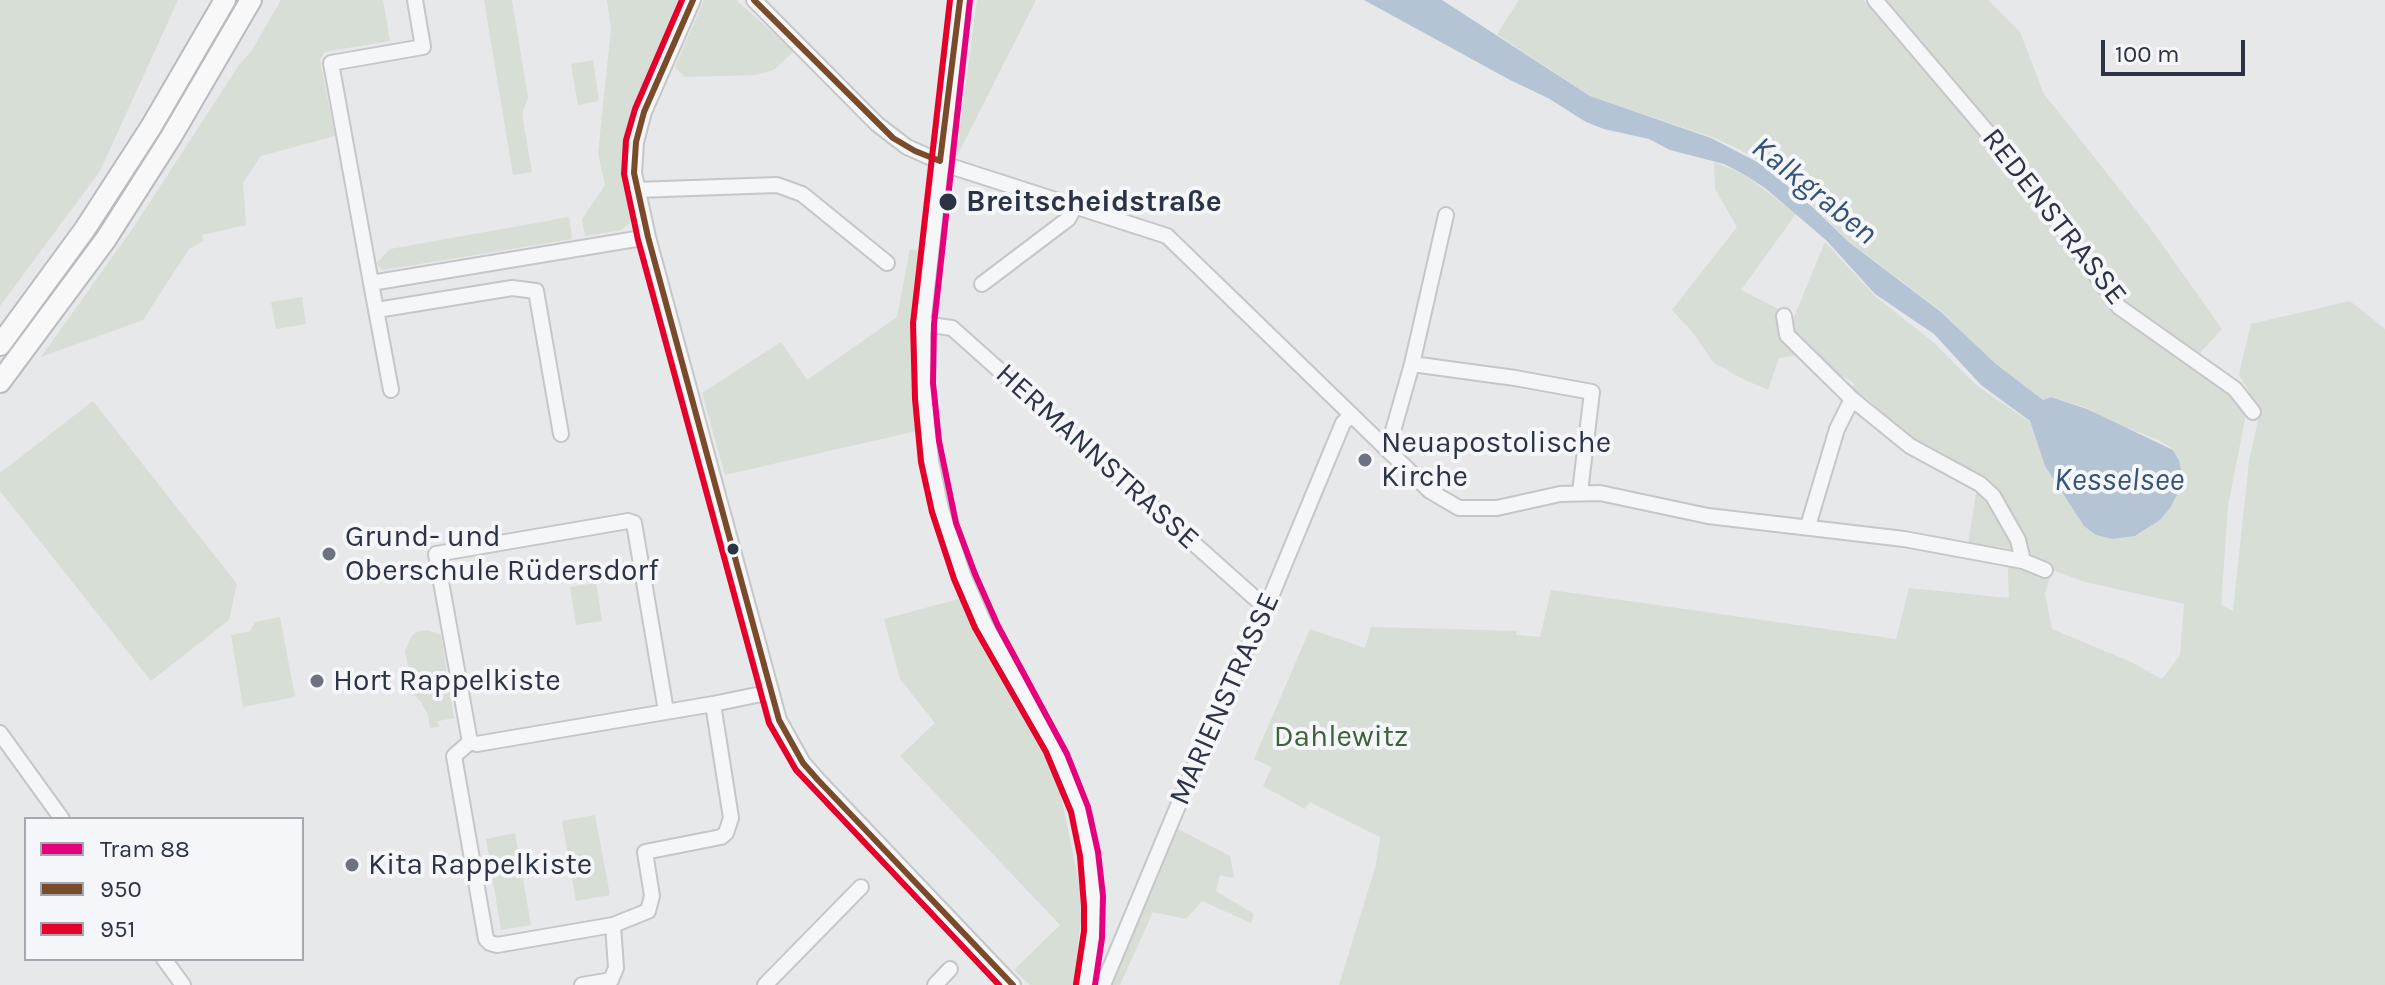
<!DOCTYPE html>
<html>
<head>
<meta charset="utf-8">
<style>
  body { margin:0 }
  #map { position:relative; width:2385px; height:985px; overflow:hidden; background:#e6e8ea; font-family:Karla,sans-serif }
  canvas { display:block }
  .legend { position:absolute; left:24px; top:817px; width:280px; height:144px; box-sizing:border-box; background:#f4f6f9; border:2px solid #a4a8b1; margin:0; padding:10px 14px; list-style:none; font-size:24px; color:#2b3445 }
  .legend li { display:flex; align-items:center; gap:16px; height:40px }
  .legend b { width:40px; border:2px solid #a4a8b1 }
  .scale { position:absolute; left:2101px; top:40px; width:144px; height:36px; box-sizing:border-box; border:4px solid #2b3445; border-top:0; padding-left:10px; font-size:24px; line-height:28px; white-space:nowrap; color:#2b3445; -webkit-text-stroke:6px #f4f6f9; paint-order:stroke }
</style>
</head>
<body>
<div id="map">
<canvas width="2385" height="985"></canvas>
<ul class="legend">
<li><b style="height:10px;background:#e5007d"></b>Tram 88</li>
<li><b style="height:10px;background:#7a4b2a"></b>950</li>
<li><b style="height:10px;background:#e4002b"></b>951</li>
</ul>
<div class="scale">100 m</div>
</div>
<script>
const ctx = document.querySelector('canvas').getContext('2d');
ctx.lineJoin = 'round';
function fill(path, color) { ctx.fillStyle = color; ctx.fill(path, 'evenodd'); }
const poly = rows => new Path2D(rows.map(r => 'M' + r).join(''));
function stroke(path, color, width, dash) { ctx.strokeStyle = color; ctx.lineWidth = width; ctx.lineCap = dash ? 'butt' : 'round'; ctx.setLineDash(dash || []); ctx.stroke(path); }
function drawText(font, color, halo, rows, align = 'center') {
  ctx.font = font + ' Karla,sans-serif'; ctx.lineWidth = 8; ctx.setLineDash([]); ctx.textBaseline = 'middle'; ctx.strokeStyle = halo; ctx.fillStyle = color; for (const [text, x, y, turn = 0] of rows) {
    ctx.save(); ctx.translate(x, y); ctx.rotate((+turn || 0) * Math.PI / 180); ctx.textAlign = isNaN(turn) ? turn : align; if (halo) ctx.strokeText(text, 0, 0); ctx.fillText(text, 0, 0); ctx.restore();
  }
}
const green = poly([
  [0,0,178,0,100,171,0,306],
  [281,0,383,0,390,41,324,52,320,60,335,136,261,156,243,183,246,225,202,235,203,241,189,249,143,320,41,357,133,228,239,65,252,50],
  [484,0,512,0,528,98,522,114,532,172,513,175],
  [607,0,681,0,630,119,624,164,632,215,630,223,621,230,585,236,582,219,605,185,598,153,611,29],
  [704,0,736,0,794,51,774,70,755,75,685,77,675,67],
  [977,0,1036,0,956,158],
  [1519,0,1863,0,1870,6,2015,173,2107,304,2130,325,2225,386,2243,408,2245,419,2228,506,2221,605,2233,611,2249,461,2260,411,2239,374,2251,324,2350,301,2385,329,2385,985,1339,985,1376,865,1380,837,1310,802,1305,809,1263,786,1272,767,1254,759,1310,629,1365,648,1371,627,1517,631,1516,635,1540,637,1551,590,1896,639,1909,588,2009,598,2007,548,1968,545,1978,480,1908,437,1869,400,1851,388,1855,384,1843,376,1835,378,1812,353,1779,358,1768,390,1743,379,1714,363,1694,334,1672,310,1737,227,1715,189,1714,162,1745,175,1796,214,1741,290,1794,317,1825,242,1875,296,1933,342,1977,386,2030,422,2045,466,2084,526,2096,535,2112,539,2136,536,2160,520,2180,489,2182,475,2179,459,2173,449,2159,440,2109,421,2087,408,2052,397,2043,400,1996,364,1941,311,1851,243,1808,201,1764,164,1739,149,1712,137,1590,96,1497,34],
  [2052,570,2085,582,2184,604,2180,655,2162,679,2131,662,2052,629,2045,594],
  [1879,0,1988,0,2020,32,2044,94,2151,229,2222,329,2200,353,2141,319,2114,295],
  [593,60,599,101,578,105,571,64],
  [569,217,572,239,383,270,376,264,390,249],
  [910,249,923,252,912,340,916,431,725,475,702,393,781,342,807,380,897,317],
  [302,297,306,324,276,329,271,302],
  [93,401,237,584,229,620,151,681,0,491,0,473],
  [596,583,602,621,576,625,570,587],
  [962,598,1058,781,1083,903,1073,985,1030,985,1014,970,1060,925,900,756,935,723,900,679,884,619],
  [280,617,295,697,243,707,231,635,250,631,255,622],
  [427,630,441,635,454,718,438,721,439,727,430,728,428,715,421,702,414,695,405,651,411,637,416,632],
  [595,815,610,895,576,901,562,821],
  [1178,829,1230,856,1234,878,1220,875,1216,891,1254,914,1251,923,1202,901,1186,919,1153,912,1120,985,1112,985],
  [515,833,531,925,501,930,486,839]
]);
const water = poly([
  [1364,0,1442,0,1590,96,1711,138,1763,165,1806,201,1850,243,1941,312,1996,364,2043,400,2051,397,2087,409,2173,450,2179,460,2182,475,2180,489,2170,508,2160,520,2135,536,2112,539,2096,535,2084,526,2045,466,2030,421,1981,385,1934,334,1875,294,1826,240,1765,188,1745,175,1724,164,1670,150,1649,139,1604,129,1586,122,1548,98,1510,80]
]);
const minor = poly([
  [415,0,423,47,331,63,371,283,648,237],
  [693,0,644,112,636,142,634,173,648,237,779,720,803,763,818,780,1013,985],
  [754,0,877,124,907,147,950,166,1167,236,1430,491,1459,508,1497,508,1560,494,1600,493,1708,516,1904,539,2023,561,2045,570],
  [960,0,923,324,925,399,931,461,941,509,963,575,984,623,1055,748,1081,809,1090,855,1094,906,1094,932,1086,985],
  [1875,0,2023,174,2119,307,2235,389,2253,412],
  [636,190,777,185,802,194,887,263],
  [371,283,391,390],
  [982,284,1068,219,1076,205],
  [377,310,512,288,536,291,561,434],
  [1784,316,1787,335,1852,399,1910,446,1980,484,1993,496,2018,540,2023,561],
  [923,324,952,328,1256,599,1266,604],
  [1412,364,1515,378,1592,392,1580,492],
  [1384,444,1391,438,1412,364,1446,215],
  [1808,526,1837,429,1852,399],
  [666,711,634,523,628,521,436,554,470,742,477,744,512,738,713,704,771,692],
  [0,733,62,819],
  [470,742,454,756,486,939,490,943,497,945,613,925,648,911,652,896,645,852,721,837,726,833,731,818,713,704],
  [164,959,183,985],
  [582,985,611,980,616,968,613,925],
  [765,985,861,887],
  [935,985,950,969],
  [1103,985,1203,746,1272,594,1343,423,1352,415]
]);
const highway = poly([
  [0,345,85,229,151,127,225,0],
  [0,382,106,239,171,137,251,0]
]);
const bus1 = poly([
  [693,0,644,112,636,142,634,173,648,237,779,720,803,763,818,780,1013,985],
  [754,0,893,138,915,151,940,161],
  [940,161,960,0]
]);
const bus2 = poly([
  [682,0,635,109,626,140,624,174,638,240,769,723,796,770,999,985],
  [950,0,913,323,915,399,921,462,932,512,954,579,975,628,1046,752,1071,812,1080,856,1084,906,1084,931,1076,984]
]);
const tram1 = poly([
  [970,0,934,324,933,383,939,441,956,523,975,574,998,626,1067,754,1088,807,1098,852,1103,896,1102,938,1095,985]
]);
const markers = [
  [948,202,10,"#2b3445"],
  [1365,460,8,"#6c737f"],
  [733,549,7,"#2b3445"],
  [329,554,8,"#6c737f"],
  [317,681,8,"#6c737f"],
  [352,865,8,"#6c737f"]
];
const stopNames = [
  ["Breitscheidstraße",966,202]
];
const streetNames = [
  ["REDENSTRASSE",2054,217,52],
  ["HERMANNSTRASSE",1097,457,42],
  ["MARIENSTRASSE",1225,699,-66]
];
const poiNames = [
  ["Neuapostolische",1381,443],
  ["Kirche",1381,477],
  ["Grund- und",345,537],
  ["Oberschule Rüdersdorf",345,571],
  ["Hort Rappelkiste",333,681],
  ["Kita Rappelkiste",368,865]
];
const parkNames = [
  ["Dahlewitz",1341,737]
];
const waterNames = [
  ["Kalkgraben",1814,191,39],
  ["Kesselsee",2119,481]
];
fill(green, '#d6ded6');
fill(water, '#b4c4d5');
stroke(minor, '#c4c6c8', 18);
stroke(highway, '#b8bbbf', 24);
stroke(minor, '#f5f6f7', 14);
stroke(highway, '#f8f8f8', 20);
stroke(bus1, '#7a4b2a', 6);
stroke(bus2, '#e4002b', 6);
stroke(tram1, '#e5007d', 6);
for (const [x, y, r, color] of markers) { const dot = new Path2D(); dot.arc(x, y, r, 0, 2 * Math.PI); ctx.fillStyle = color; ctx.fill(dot); stroke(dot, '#f4f6f9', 3); }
drawText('bold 30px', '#2b3445', '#f4f6f9', stopNames, 'left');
drawText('30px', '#2b3445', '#f4f6f9', streetNames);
drawText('30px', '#2b3445', '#f4f6f9', poiNames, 'left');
drawText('30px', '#3f6138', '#f4f6f9', parkNames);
drawText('italic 32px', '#34527a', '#f4f6f9', waterNames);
</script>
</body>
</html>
